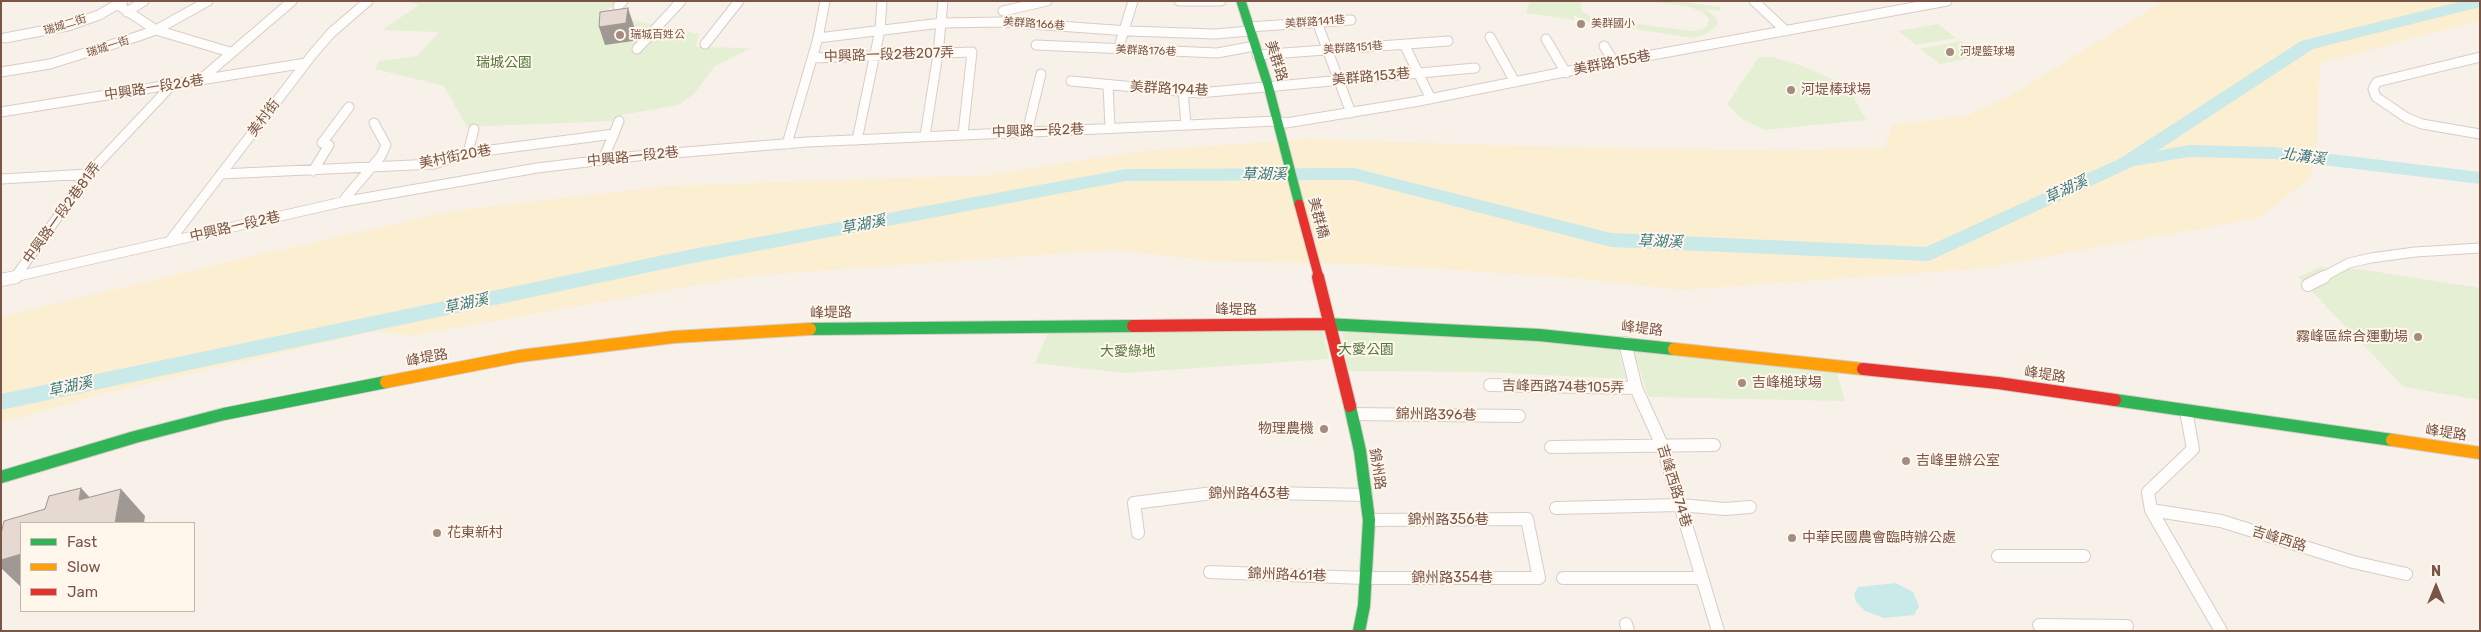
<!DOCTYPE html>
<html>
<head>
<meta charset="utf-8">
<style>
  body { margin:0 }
  #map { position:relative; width:2481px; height:632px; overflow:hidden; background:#f8f1ea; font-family:Rubik,sans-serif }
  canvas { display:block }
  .frame { position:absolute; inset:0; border:2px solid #795547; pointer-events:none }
  .legend { position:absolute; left:20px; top:522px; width:175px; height:90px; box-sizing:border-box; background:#fff6ec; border:1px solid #c9b6aa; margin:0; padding:6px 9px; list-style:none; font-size:15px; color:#795547 }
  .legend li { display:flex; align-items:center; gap:10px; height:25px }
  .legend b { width:25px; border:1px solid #c9b6aa }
  .north { position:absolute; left:2411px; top:562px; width:50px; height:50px; -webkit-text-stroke:4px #fff6ec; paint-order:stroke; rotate:0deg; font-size:14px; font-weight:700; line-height:20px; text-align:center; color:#795547 }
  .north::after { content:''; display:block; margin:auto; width:18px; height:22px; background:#795547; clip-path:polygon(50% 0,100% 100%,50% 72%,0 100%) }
</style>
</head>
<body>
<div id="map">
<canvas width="2481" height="632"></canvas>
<div class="frame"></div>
<ul class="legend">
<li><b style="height:6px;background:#30b455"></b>Fast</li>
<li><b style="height:6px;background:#ff9f0a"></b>Slow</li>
<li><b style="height:6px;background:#e5322d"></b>Jam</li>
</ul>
<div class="north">N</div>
</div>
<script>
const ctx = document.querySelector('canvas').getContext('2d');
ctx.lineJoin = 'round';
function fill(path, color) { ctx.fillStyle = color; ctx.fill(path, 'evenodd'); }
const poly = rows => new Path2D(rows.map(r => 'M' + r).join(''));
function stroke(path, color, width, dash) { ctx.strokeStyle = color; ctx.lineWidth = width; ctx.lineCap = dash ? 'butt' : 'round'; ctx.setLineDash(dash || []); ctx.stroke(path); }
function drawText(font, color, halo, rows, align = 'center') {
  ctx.font = font + ' Rubik,"Noto Sans TC",sans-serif'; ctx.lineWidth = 4; ctx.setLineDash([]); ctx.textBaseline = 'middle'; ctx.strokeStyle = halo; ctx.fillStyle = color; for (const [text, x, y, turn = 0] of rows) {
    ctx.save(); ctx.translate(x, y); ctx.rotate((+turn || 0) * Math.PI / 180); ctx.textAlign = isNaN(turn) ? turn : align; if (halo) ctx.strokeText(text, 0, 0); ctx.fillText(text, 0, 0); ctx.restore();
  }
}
const green = poly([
  [407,1,618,1,603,14,699,34,696,47,751,48,715,66,694,94,679,105,621,115,612,121,467,127,444,86,375,69,379,61,417,56,439,32,382,30,419,5],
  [1530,1,1581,1,1581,10,1592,18,1692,31,1702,29,1708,25,1709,19,1702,12,1690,7,1648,1,1677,1,1720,7,1720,11,1706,9,1717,19,1718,25,1706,34,1692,38,1585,21,1574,15,1574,20,1526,13],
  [1938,24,1956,38,1916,45,1898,31],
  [1961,41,1980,56,1940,64,1920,49],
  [1759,57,1772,57,1797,64,1830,78,1853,96,1866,120,1764,130,1741,118,1727,104],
  [2321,267,2365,270,2480,288,2480,400,2404,387,2298,277],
  [1342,328,1538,340,1618,348,1626,379,1482,372,1348,371],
  [1322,329,1329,359,1124,373,1035,363,1049,331],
  [1633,350,1836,370,1845,401,1649,397]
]);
const sand = poly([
  [2163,1,2480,1,2480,21,2320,63,2317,141,2311,178,2259,218,1978,269,1683,290,1560,277,1377,265,1213,261,1111,250,748,276,410,336,377,331,94,396,1,423,1,317,218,264,452,211,666,186,988,175,1142,151,1306,139,1525,146,1791,151,1885,147,1892,125,1966,116,2010,96]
]);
const water = poly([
  [1896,583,1913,592,1919,606,1914,615,1884,618,1865,611,1856,602,1854,594,1858,587]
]);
const river = poly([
  [2463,1,2480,1,2480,7,2313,49,2157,151,2189,145,2274,147,2480,172,2480,184,2274,159,2189,157,2134,166,1929,261,1611,247,1354,180,1126,181,688,264,1,410,1,394,688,250,1126,169,1354,168,1611,233,1926,247,2119,159,2301,41,2463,1]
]);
const streetFar1 = poly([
  [1179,1,1221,1],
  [1754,1,1786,31],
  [118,5,156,30,230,52],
  [618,6,623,1],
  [1003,11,1047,1],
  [127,12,144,1],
  [1317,22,1351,113],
  [1249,27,1351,20],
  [1490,37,1515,82],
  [5,38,68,26,99,15,123,1],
  [818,38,941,23,1003,22,1128,31,1215,34,1250,31],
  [1546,39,1566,73],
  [705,44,739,1],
  [1404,44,1431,99],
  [1036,45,1217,53,1255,46],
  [1604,46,1614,62],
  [637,49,681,1],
  [1118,50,1133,1],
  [1257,55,1448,41],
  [2480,57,2377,82,2373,89,2376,97,2407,118,2422,124,2480,134],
  [813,58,972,52,963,134],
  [1,72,50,64,136,37,156,30,208,1],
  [200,80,292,1],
  [1071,81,1199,93,1475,68],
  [1108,85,1110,128],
  [1183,91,1186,125],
  [1,112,306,63],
  [1027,132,1041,74],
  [925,136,938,54,943,1],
  [857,140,880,30,882,1],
  [787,144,818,38,825,1],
  [468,153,474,129],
  [603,159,614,134],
  [313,171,329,145,322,143,349,107],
  [221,174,434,164,468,153,614,134,619,121],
  [1,179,88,174],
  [342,202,381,156,386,145,374,123],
  [169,242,312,55,331,33,368,1],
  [16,276,88,174,171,86],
  [10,278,342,202,537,168,637,156,807,142,1277,121,1286,123,1414,102,1614,62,1947,1],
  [2321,278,2349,263,2371,258,2415,252,2480,248]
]);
const street = poly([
  [1,280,16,277],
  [2308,285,2324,277],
  [1625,343,1636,388,1662,445,1718,631],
  [1490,385,1636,388],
  [2186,411,2193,449,2148,492,2151,510,2221,631],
  [1352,414,1519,416],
  [1551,447,1714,445],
  [1556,508,1680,505,1725,509,1750,507],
  [2151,510,2221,521,2353,562,2406,574],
  [1138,533,1134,503,1221,492,1366,495],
  [1998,556,2084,556],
  [1210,572,1364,578,1539,578,1527,519,1369,520],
  [1563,578,1702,578],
  [1626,624,1628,631],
  [2039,625,2127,626]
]);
const fastFar1 = poly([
  [1241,1,1268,85,1299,204]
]);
const fast = poly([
  [1325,324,1539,335,1674,349],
  [810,329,1133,326],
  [2115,400,2392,440],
  [1350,406,1360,451,1369,520,1364,606,1359,631],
  [1,477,135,437,224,414,386,382]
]);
const slow = poly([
  [1674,349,1863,369],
  [386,382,520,356,674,337,810,329],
  [2392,440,2480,453]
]);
const jamFar1 = poly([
  [1299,204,1319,278]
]);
const jam = poly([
  [1318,277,1350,406],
  [1133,326,1325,324],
  [1863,369,1998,383,2115,400]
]);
const shadedWall = poly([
  [628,8,634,26,633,41,605,45,599,27],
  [81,488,106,515,79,500],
  [121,489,145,516,144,523,115,523],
  [21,554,21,587,1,568,1,560]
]);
const building = poly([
  [628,8,626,23,599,27,600,12,628,8],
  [81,488,79,500,121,489,115,523,21,523,21,554,1,560,1,534,4,521,45,509,49,496,81,488]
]);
const markers = [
  [1581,24,5,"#a58c80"],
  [620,35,5,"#a58c80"],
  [1950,52,5,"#a58c80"],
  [1791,90,5,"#a58c80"],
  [2418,337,5,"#a58c80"],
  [1742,383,5,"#a58c80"],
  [1324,429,5,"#a58c80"],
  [1906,461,5,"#a58c80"],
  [437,533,5,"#a58c80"],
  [1792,538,5,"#a58c80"]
];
const farStreetnames = [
  ["美群路141巷",1315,22,-4],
  ["美群路166巷",1034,24,4],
  ["瑞城二街",65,25,-17],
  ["瑞城一街",108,47,-18],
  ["美群路151巷",1353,48,-4],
  ["美群路176巷",1146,51,2]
];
const farPoinames = [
  ["美群國小",1591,24],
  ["瑞城百姓公",630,35],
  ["河堤籃球場",1960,52]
];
const streetNames = [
  ["中興路一段2巷207弄",889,55,-2],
  ["美群路",1276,61,72],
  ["美群路155巷",1612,63,-11],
  ["美群路153巷",1371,77,-5],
  ["中興路一段26巷",154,88,-9],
  ["美群路194巷",1169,89,3],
  ["美村街",264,118,-53],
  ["中興路一段2巷",1038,131,-2],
  ["美村街20巷",455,157,-11],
  ["中興路一段2巷",633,157,-6],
  ["中興路一段2巷81弄",62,213,-54],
  ["美群橋",1318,218,75],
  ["中興路一段2巷",235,227,-13],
  ["峰堤路",1236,310],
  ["峰堤路",831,313,-1],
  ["峰堤路",1642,329,6],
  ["峰堤路",427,358,-11],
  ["峰堤路",2045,375,8],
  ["吉峰西路74巷105弄",1563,387,1],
  ["錦州路396巷",1436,415,1],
  ["峰堤路",2446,433,8],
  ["錦州路",1377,469,81],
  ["吉峰西路74巷",1674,486,73],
  ["錦州路463巷",1249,494],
  ["錦州路356巷",1448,520],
  ["吉峰西路",2279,539,17],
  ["錦州路461巷",1287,575,2],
  ["錦州路354巷",1452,578]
];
const parkNames = [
  ["瑞城公園",504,63],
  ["大愛公園",1366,350],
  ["大愛綠地",1128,352]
];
const poiNames = [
  ["河堤棒球場",1801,90],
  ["霧峰區綜合運動場",2408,337,"right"],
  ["吉峰槌球場",1752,383],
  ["物理農機",1314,429,"right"],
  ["吉峰里辦公室",1916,461],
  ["花東新村",447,533],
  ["中華民國農會臨時辦公處",1802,538]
];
const waterNames = [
  ["北溝溪",2303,157,7],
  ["草湖溪",1264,175],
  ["草湖溪",2066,190,-25],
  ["草湖溪",863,225,-11],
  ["草湖溪",1660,242,2],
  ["草湖溪",466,304,-12],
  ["草湖溪",70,387,-12]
];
fill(green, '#e5efd3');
fill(sand, '#fceed1');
fill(water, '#cae9e9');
fill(river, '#cae9e9');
stroke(streetFar1, '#d6cdc7', 11);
stroke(street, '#d6cdc7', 14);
stroke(fastFar1, '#d7cdc6', 11);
stroke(fast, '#d7cdc6', 14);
stroke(slow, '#d7cdc6', 14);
stroke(jamFar1, '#d7cdc6', 11);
stroke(jam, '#d7cdc6', 14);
stroke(streetFar1, '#fefdfc', 9);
stroke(street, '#fefdfc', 12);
stroke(fastFar1, '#30b455', 9);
stroke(fast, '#30b455', 12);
stroke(slow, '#ff9f0a', 12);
stroke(jamFar1, '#e5322d', 9);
stroke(jam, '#e5322d', 12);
fill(shadedWall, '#a09892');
fill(building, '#e5d9d1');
stroke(building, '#a09892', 1);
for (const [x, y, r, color] of markers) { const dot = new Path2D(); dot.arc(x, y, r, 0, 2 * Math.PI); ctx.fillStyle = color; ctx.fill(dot); stroke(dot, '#fff6ec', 2); }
drawText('11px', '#795547', '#fff6ec', farStreetnames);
drawText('11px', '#795547', '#fff6ec', farPoinames, 'left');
drawText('14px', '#795547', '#fff6ec', streetNames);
drawText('14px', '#527a3c', '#fff6ec', parkNames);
drawText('14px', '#795547', '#fff6ec', poiNames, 'left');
drawText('italic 15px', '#3a797f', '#fff6ec', waterNames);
</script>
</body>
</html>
